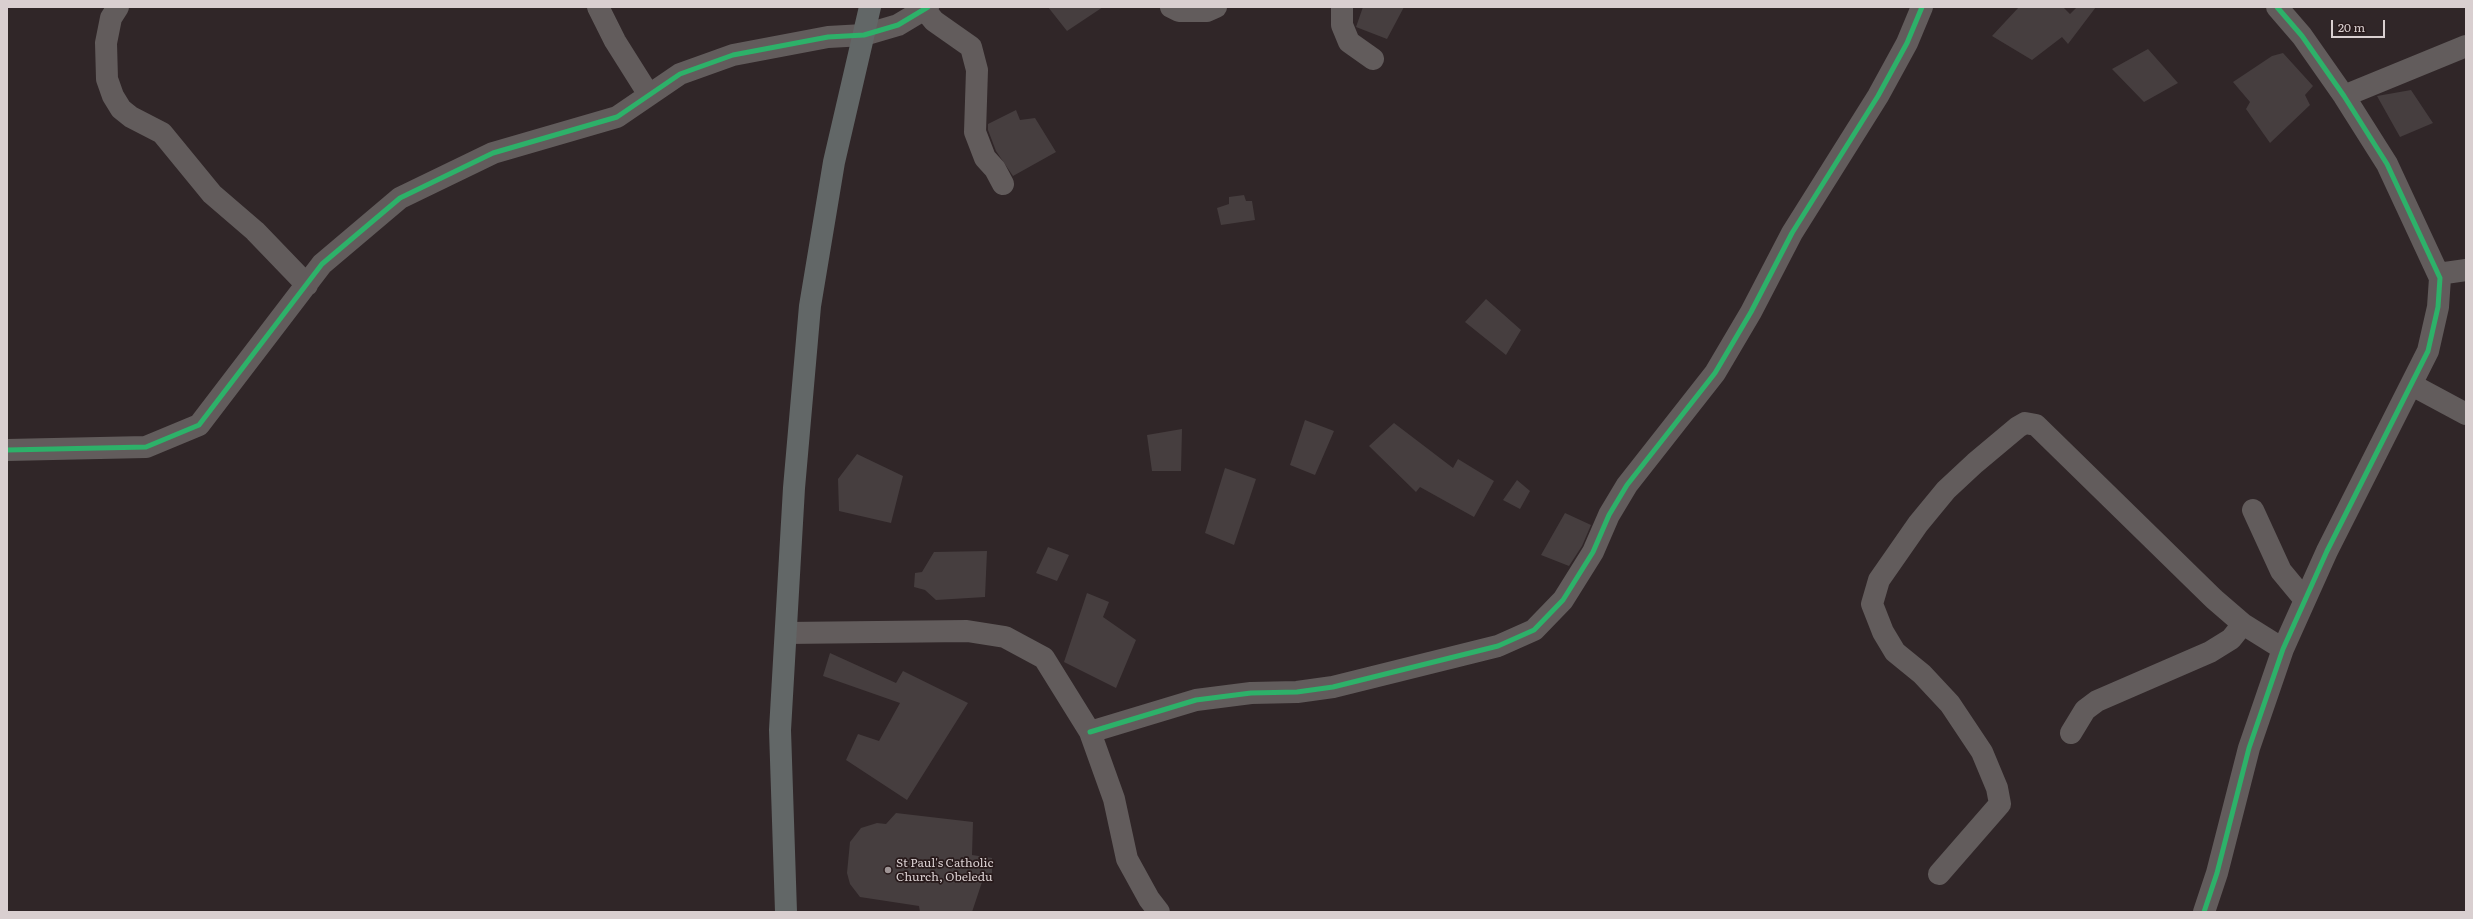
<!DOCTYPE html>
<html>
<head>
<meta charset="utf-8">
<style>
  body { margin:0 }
  #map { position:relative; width:2473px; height:919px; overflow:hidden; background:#302628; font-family:Literata,serif }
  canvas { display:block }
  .frame { position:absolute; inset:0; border:8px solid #d9cfd0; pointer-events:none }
  .scale { position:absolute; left:2331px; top:20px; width:54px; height:18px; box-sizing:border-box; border:2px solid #d9cfd0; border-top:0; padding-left:5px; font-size:12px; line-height:14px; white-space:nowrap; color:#d9cfd0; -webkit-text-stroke:3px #281a1b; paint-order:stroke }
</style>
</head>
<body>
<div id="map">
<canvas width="2473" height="919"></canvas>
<div class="frame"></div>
<div class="scale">20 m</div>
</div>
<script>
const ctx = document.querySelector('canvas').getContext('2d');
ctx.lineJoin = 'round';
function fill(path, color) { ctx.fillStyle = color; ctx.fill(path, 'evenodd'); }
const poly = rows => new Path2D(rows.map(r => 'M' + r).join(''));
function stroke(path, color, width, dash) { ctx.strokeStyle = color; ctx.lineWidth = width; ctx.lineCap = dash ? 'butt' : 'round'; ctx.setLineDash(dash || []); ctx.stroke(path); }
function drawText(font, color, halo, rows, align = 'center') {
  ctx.font = font + ' Literata,serif'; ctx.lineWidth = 3.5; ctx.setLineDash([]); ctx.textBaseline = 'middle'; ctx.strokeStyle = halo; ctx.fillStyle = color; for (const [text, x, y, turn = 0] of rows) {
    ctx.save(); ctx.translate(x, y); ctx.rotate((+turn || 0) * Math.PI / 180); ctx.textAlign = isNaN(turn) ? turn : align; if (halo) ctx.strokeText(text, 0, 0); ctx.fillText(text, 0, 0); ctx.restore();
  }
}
const building = poly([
  [1048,7,1103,7,1067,31],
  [1363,7,1404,7,1387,39,1356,27],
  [2019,7,2063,7,2070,14,2077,7,2096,7,2068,44,2062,37,2032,60,1992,36],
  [2148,49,2178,83,2144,102,2112,69],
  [2283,53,2313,86,2305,95,2310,105,2270,143,2246,109,2250,102,2233,82,2272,56],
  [2411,90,2433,123,2400,137,2377,96],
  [1016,110,1020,120,1035,118,1056,152,1013,176,996,151,988,130,988,124],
  [1244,195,1246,201,1252,201,1255,220,1221,225,1217,208,1229,204,1229,197],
  [1486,299,1521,330,1506,355,1465,322],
  [1305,420,1334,431,1315,475,1290,465],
  [1394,423,1453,468,1458,459,1494,481,1474,517,1420,487,1416,492,1369,446],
  [1182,429,1181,471,1152,471,1147,435],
  [857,454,903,476,891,523,839,511,838,479],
  [1225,468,1256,479,1234,545,1205,533],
  [1517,480,1530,491,1520,509,1503,500],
  [1565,513,1591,525,1582,546,1569,566,1541,555],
  [1048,547,1069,555,1057,581,1036,573],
  [987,551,985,597,936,600,925,590,914,587,915,573,922,572,934,552],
  [1087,593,1109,602,1103,617,1136,640,1116,688,1064,662],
  [830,653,896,683,903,671,968,703,907,800,846,760,858,734,879,741,900,703,823,676],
  [896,813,973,822,972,855,992,858,992,876,984,876,972,912,920,912,919,906,860,897,850,884,847,873,850,842,861,828,877,823,886,824]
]);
const minor = poly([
  [118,7,111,18,106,43,107,79,113,96,121,109,131,117,162,133,212,194,255,231,307,285],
  [598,7,615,41,649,95],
  [1171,7,1179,11,1207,11,1216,7],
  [1342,7,1342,25,1349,42,1373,59],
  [925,10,934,21,971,47,977,70,975,132,985,158,995,169,1003,184],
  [2344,96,2466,46],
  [2440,278,2445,273,2466,270],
  [2412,385,2466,414],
  [7,450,146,447,199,425,322,264,400,198,493,153,617,117,680,74,733,55,828,37,864,35,898,25,928,7],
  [2253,510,2281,571,2305,600],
  [786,633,967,631,1005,637,1044,658,1090,732,1114,799,1127,859,1149,899,1159,912],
  [1090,732,1196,700,1251,693,1297,692,1333,687,1498,646,1534,630,1563,600,1593,552,1609,515,1627,485,1715,373,1751,312,1792,233,1878,96,1907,43,1922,7],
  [2071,733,2085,710,2097,701,2210,652,2231,639,2243,624],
  [1939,874,2000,804,1997,788,1982,752,1950,704,1922,674,1895,652,1883,632,1872,604,1879,580,1918,524,1946,490,1975,463,2018,427,2025,423,2036,425,2214,599,2243,624,2283,649],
  [2204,912,2217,873,2249,748,2283,649,2327,551,2428,351,2438,307,2440,278,2387,164,2344,96,2302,36,2277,7]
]);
const major = poly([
  [786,912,780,730,794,488,810,306,834,162,870,7]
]);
const cycleway = poly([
  [7,450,146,447,199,425,322,264,400,198,493,153,617,117,680,74,733,55,828,37,864,35,898,25,928,7],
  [1090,732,1196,700,1251,693,1297,692,1333,687,1498,646,1534,630,1563,600,1593,552,1609,515,1627,485,1715,373,1751,312,1792,233,1878,96,1907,43,1922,7],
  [2204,912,2217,873,2249,748,2283,649,2327,551,2428,351,2438,307,2440,278,2387,164,2344,96,2302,36,2277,7]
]);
const markers = [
  [888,870,4,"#9e9495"]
];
const poiNames = [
  ["St Paul's Catholic",896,863],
  ["Church, Obeledu",896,877]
];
fill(building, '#463e3f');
stroke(minor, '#625c5c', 22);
stroke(major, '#626767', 22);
stroke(cycleway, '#2db169', 5);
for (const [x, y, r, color] of markers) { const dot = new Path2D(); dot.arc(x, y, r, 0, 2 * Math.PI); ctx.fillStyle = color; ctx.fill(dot); stroke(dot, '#281a1b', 1.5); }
drawText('12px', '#d9cfd0', '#281a1b', poiNames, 'left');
</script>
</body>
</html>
